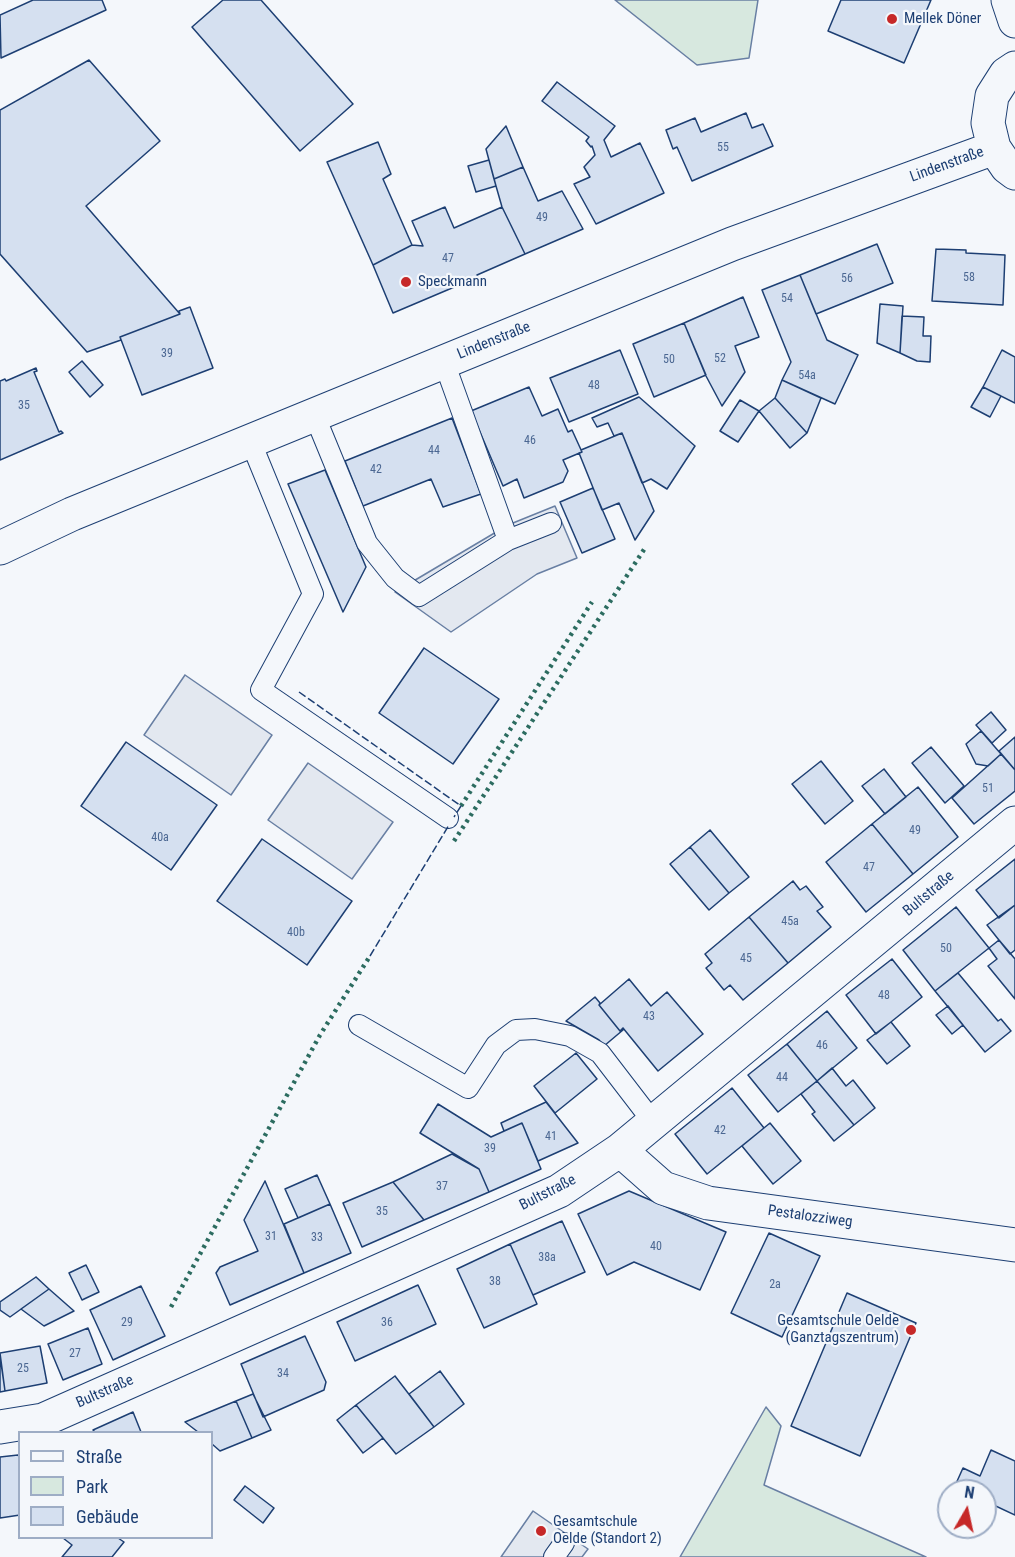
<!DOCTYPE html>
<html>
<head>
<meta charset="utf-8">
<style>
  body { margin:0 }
  #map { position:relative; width:1015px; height:1557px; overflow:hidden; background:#f4f7fb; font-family:"Roboto Condensed",sans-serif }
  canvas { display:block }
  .legend { position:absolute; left:18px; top:1431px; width:195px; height:108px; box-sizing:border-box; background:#f4f7fb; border:2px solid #9eadc5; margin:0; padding:8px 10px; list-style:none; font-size:18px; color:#1d3f73 }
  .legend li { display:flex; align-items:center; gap:12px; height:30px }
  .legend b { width:30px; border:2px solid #9eadc5 }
  .north { position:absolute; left:937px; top:1479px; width:60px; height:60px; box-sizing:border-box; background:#f4f7fb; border:2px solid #9eadc5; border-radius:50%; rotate:9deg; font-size:16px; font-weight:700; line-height:24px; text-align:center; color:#1d3f73 }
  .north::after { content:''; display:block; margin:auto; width:21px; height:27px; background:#c62828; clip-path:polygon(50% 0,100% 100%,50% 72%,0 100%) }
</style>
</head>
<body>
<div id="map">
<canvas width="1015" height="1557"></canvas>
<ul class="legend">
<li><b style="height:8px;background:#f4f7fb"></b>Straße</li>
<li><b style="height:16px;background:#d7e8df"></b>Park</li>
<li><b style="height:16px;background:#d5e0f0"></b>Gebäude</li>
</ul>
<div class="north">N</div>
</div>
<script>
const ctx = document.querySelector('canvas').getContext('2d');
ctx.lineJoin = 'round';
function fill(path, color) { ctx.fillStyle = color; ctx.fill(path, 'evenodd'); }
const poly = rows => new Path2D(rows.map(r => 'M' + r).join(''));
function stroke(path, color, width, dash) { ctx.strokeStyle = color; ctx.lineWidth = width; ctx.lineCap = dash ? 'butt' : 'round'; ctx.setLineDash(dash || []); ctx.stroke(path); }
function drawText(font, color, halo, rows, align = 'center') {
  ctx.font = font + ' "Roboto Condensed",sans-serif'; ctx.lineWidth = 4.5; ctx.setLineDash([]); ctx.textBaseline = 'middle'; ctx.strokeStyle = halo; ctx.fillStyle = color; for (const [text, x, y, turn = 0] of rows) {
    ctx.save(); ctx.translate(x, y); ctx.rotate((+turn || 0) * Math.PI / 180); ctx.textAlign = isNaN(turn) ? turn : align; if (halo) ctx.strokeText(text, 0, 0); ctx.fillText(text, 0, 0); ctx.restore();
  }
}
const green = poly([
  [615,0,758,0,749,58,697,65,615,0],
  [766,1407,781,1426,764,1485,926,1557,680,1557,766,1407]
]);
const parking = poly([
  [555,506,577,558,537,574,451,632,395,592,508,525,555,506],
  [185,675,272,735,231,795,144,735,185,675],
  [308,763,393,822,352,879,268,820,308,763],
  [533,1511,588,1549,582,1557,501,1557,533,1511]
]);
const building = poly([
  [33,0,102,0,106,10,1,58,0,15,33,0],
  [223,0,261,0,353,104,300,151,192,27,223,0],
  [841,0,931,0,904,63,828,31,841,0],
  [89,60,160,141,86,206,180,314,120,337,121,340,87,352,0,254,0,110,89,60],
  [557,82,615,126,604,140,611,157,640,143,664,193,596,224,574,184,590,177,584,167,595,155,592,146,591,147,586,141,589,137,542,101,557,82],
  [746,113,752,128,763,124,773,146,692,181,677,147,673,149,666,130,695,118,701,132,746,113],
  [506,126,523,167,494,179,486,149,506,126],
  [378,142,391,174,383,179,412,245,373,265,327,162,378,142],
  [489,160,496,186,476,192,468,166,489,160],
  [523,167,538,201,562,191,583,229,525,254,502,207,494,179,523,167],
  [445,207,454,228,502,207,525,254,477,275,478,277,393,313,373,265,412,245,423,246,412,221,445,207],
  [877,244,893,283,816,314,800,275,877,244],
  [936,249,966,250,966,253,1005,255,1003,305,932,301,936,249],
  [800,275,827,340,858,355,835,404,782,380,791,362,762,290,800,275],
  [743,297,759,337,735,346,745,372,722,406,706,376,684,323,743,297],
  [880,304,903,306,900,353,877,343,880,304],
  [190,307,213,368,142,395,120,337,180,314,179,311,190,307],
  [902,316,924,317,923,336,931,336,930,362,917,361,900,353,902,316],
  [684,323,706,375,654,397,633,344,684,323],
  [620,350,638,394,569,422,550,378,620,350],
  [1002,350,1015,357,1015,403,983,387,1002,350],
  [82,361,103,385,90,397,69,372,82,361],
  [36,368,37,371,34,372,59,432,61,431,63,433,0,460,0,381,5,379,6,381,36,368],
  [782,380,821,398,807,433,775,398,782,380],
  [529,387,542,416,558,409,568,432,572,430,582,452,563,460,568,471,563,482,524,498,517,479,503,486,471,411,529,387],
  [983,387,1001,396,990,417,971,407,983,387],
  [639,397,695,446,667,489,651,479,642,483,622,433,614,436,608,423,597,427,592,418,639,397],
  [775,398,807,433,790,448,759,411,775,398],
  [740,400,759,411,738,442,720,431,740,400],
  [452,418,481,494,443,507,431,479,363,506,345,461,452,418],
  [622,433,654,511,635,540,619,503,602,510,579,453,582,452,581,450,622,433],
  [325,470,366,567,343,612,288,484,325,470],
  [593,488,615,539,582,553,560,502,593,488],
  [424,648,499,699,453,764,379,713,424,648],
  [991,712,1006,730,992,743,976,725,991,712],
  [981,731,1001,754,988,766,976,764,966,744,981,731],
  [1015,737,1015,770,999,751,1015,737],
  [126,742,217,805,171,870,81,806,126,742],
  [931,747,964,786,945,803,912,763,931,747],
  [1001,754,1015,770,1015,791,974,824,952,798,1001,754],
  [821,761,853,801,825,824,792,784,821,761],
  [884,769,906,797,885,814,862,786,884,769],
  [918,787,958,837,913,874,872,824,918,787],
  [872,824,913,874,866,912,826,862,872,824],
  [710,830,749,877,729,893,690,847,710,830],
  [262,839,352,901,307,965,217,901,262,839],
  [690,847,729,893,709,910,670,864,690,847],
  [1015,859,1015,905,999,918,976,890,1015,859],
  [793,881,800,890,806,886,823,907,817,911,831,927,788,963,749,917,793,881],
  [1015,905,1015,950,1010,954,987,925,1015,905],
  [956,907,989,948,935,991,903,950,956,907],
  [749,917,788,963,743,1000,730,985,724,990,706,968,712,963,705,954,749,917],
  [999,940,1015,959,1015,999,988,966,997,959,989,948,999,940],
  [892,959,922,997,876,1034,846,995,892,959],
  [958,973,998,1021,1001,1019,1011,1031,985,1052,935,991,958,973],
  [629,979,651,1006,667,992,703,1034,658,1071,623,1028,620,1031,599,1005,629,979],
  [595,997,600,1003,599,1005,620,1031,623,1028,623,1030,604,1046,599,1040,566,1021,595,997],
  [948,1006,963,1025,952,1034,936,1015,948,1006],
  [827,1011,857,1048,817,1081,787,1044,827,1011],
  [891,1022,910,1046,887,1064,867,1040,891,1022],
  [787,1044,817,1081,778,1112,748,1075,787,1044],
  [576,1053,597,1079,555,1113,534,1086,576,1053],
  [832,1068,846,1086,853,1080,875,1108,854,1125,817,1081,832,1068],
  [817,1081,854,1125,834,1141,812,1114,815,1112,801,1094,817,1081],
  [732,1088,764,1128,707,1174,675,1134,732,1088],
  [546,1102,578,1143,538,1161,522,1123,504,1131,501,1123,546,1102],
  [438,1104,491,1137,522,1123,541,1169,489,1192,479,1169,420,1133,438,1104],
  [770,1123,801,1161,773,1184,742,1146,770,1123],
  [452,1154,479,1169,489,1192,424,1220,393,1182,452,1154],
  [317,1175,330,1204,298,1218,285,1189,317,1175],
  [265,1181,304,1273,230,1305,216,1273,220,1267,258,1251,244,1220,265,1181],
  [393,1182,424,1220,362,1247,343,1203,393,1182],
  [629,1191,726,1232,700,1290,634,1262,607,1275,578,1214,629,1191],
  [330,1204,351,1253,304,1273,284,1224,330,1204],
  [562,1221,585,1272,533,1295,510,1244,562,1221],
  [769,1233,820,1256,782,1337,731,1313,769,1233],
  [510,1244,537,1304,484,1328,457,1269,510,1244],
  [86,1265,99,1292,82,1300,69,1273,86,1265],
  [36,1277,49,1289,10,1317,0,1310,0,1302,36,1277],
  [418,1285,436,1324,355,1361,337,1322,418,1285],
  [141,1286,165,1336,113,1360,90,1310,141,1286],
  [49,1289,74,1311,44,1326,21,1309,49,1289],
  [847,1293,916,1323,860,1456,791,1426,847,1293],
  [88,1328,102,1364,63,1380,48,1344,88,1328],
  [305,1336,326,1382,324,1390,263,1417,241,1364,305,1336],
  [40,1346,47,1383,5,1391,0,1353,40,1346],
  [0,1356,5,1391,0,1392,0,1356],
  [440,1371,464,1404,434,1427,409,1394,440,1371],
  [395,1376,434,1427,396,1454,356,1405,395,1376],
  [253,1394,271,1430,252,1438,236,1401,253,1394],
  [236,1401,252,1438,220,1451,212,1444,212,1432,198,1432,185,1422,236,1401],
  [356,1405,383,1438,363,1453,337,1420,356,1405],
  [133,1412,141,1432,95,1432,93,1430,133,1412],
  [991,1450,1015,1461,1015,1515,985,1501,985,1491,961,1491,954,1488,963,1468,980,1476,991,1450],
  [18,1455,20,1458,20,1515,0,1518,0,1457,18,1455],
  [245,1486,274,1508,263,1523,234,1500,245,1486],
  [63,1538,118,1538,124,1542,112,1557,62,1557,72,1545,63,1538]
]);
const service = poly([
  [444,362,508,540],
  [314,414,367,543,395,578,419,596,508,540,551,523],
  [250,440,313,594,261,690,448,818],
  [359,1025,468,1088,496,1045,516,1030,535,1029,570,1036,600,1053,653,1122],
  [554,1557,564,1543]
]);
const minor = poly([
  [620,1150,663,1188,708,1203,1015,1245],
  [0,1427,43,1420,559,1191,620,1150,1015,823]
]);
const tertiary = poly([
  [1008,0,1015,21],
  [1015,68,1006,74,992,96,988,123,994,148,1007,167,1015,173],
  [0,548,72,514,732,244,994,148]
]);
const hedge = poly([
  [461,806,592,602],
  [454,841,645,548],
  [171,1307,320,1035,370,956]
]);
const fence = poly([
  [299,692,461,806,454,817],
  [370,956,449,825]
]);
const markers = [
  [892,19,6,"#c62828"],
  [406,282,6,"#c62828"],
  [911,1330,6,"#c62828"],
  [541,1531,6,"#c62828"]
];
const numberNames = [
  ["55",723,148],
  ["49",542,218],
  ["47",448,259],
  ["58",969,278],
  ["56",847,279],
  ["54",787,299],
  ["39",167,354],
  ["52",720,359],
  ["50",669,360],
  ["54a",807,376],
  ["48",594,386],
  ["35",24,406],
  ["46",530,441],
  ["44",434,451],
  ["42",376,470],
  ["51",988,789],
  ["49",915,831],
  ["40a",160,838],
  ["47",869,868],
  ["45a",790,922],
  ["40b",296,933],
  ["50",946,949],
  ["45",746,959],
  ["48",884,996],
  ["43",649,1017],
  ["46",822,1046],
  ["44",782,1078],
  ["42",720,1131],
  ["41",551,1137],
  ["39",490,1149],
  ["37",442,1187],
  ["35",382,1212],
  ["31",271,1237],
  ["33",317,1238],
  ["40",656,1247],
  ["38a",547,1258],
  ["38",495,1282],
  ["2a",775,1285],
  ["29",127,1323],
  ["36",387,1323],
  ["27",75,1354],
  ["25",23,1369],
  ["34",283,1374]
];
const poiNames = [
  ["Mellek Döner",904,19],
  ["Speckmann",418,282],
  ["Gesamtschule Oelde",899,1321,"right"],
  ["(Ganztagszentrum)",899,1338,"right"],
  ["Gesamtschule",553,1522],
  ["Oelde (Standort 2)",553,1539]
];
const streetNames = [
  ["Lindenstraße",947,165,-20],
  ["Lindenstraße",494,341,-22],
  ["Bultstraße",929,894,-40],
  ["Bultstraße",548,1193,-27],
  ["Pestalozziweg",810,1217,8],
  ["Bultstraße",105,1392,-24]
];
fill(green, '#d7e8df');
stroke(green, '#687fa3', 1.5);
fill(parking, '#e3e8f0');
stroke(parking, '#687fa3', 1.5);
fill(building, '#d5e0f0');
stroke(building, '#1d3f73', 1.5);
stroke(service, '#1d3f73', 22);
stroke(minor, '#1d3f73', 35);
stroke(tertiary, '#1d3f73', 35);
stroke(service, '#f4f7fb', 20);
stroke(minor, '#f4f7fb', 33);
stroke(tertiary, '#f4f7fb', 33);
stroke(hedge, '#2c6c60', 4.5, [3, 4.5]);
stroke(fence, '#1d3f73', 1.5, [8, 3]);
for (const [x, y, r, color] of markers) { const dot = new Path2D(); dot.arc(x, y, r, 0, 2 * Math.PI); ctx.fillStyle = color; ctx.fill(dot); stroke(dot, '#f4f7fb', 2); }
drawText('12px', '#4b6792', null, numberNames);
drawText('15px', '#1d3f73', '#f4f7fb', poiNames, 'left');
drawText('15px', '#1d3f73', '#f4f7fb', streetNames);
</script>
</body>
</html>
